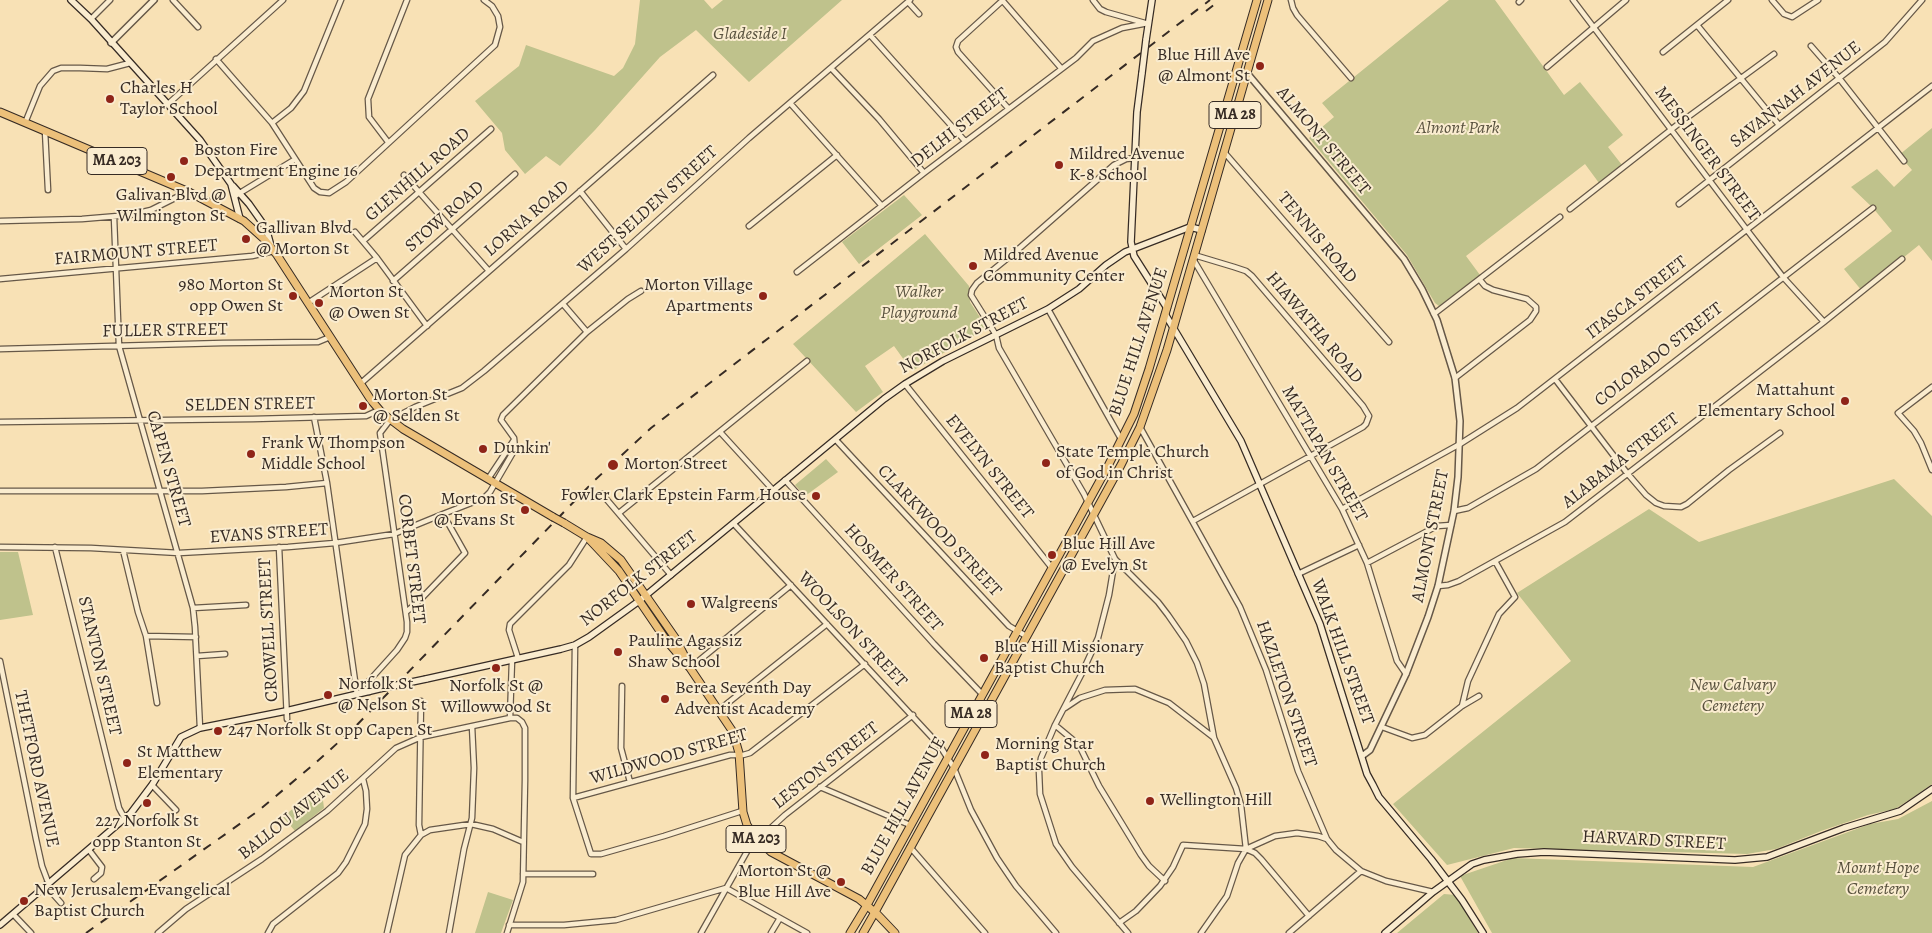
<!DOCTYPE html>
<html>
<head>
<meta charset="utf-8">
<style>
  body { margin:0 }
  canvas { display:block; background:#f8e1b5 }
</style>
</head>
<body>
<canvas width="1932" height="933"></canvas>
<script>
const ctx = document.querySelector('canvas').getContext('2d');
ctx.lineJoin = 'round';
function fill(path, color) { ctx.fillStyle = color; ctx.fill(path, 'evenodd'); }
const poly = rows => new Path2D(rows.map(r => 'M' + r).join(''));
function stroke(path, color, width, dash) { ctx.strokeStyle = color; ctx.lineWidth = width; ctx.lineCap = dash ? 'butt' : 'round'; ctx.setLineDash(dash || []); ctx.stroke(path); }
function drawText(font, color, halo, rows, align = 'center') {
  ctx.font = font + ' Alegreya,serif'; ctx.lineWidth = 4; ctx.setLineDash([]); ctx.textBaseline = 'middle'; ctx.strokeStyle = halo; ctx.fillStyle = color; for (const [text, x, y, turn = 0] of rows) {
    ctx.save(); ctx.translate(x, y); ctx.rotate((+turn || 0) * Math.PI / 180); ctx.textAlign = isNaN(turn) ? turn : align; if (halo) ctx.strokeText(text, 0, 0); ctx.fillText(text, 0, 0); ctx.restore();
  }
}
const green = poly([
  [640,0,704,0,712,9,723,0,842,0,749,82,696,30,660,57,595,130,560,166,546,156,525,174,505,150,502,133,475,101,519,66,526,45,614,76,623,68,635,44],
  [1449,0,1495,0,1564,95,1580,82,1623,135,1608,147,1622,165,1599,183,1585,164,1466,256,1480,275,1444,304,1439,306,1435,303,1407,255,1309,138,1334,117,1322,103],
  [1932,128,1932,261,1919,245,1862,291,1844,269,1892,231,1873,208,1851,187,1877,169,1894,187,1912,170,1899,155],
  [904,195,922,215,859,264,842,242],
  [925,234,969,286,970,302,987,328,912,371,894,346,865,366,883,392,856,412,793,344],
  [826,459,838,472,805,496,795,485],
  [1894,479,1932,516,1932,784,1915,796,1895,809,1868,815,1821,831,1776,849,1747,854,1514,848,1447,865,1393,804,1571,661,1517,593,1649,509,1699,542],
  [0,552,18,552,33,615,0,620],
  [321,785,324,808,295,831,283,817],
  [1932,801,1932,933,1492,933,1460,876,1513,858,1753,867,1870,824,1898,819],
  [488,892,513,900,501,933,475,933],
  [1444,894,1456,895,1478,933,1397,933]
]);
const minor = poly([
  [173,0,198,27],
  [1002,0,1061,68],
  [1003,0,958,41,956,47,958,52,1008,108],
  [1093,0,1100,9,1106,12,1145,23],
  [1291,0,1293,8,1297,15,1351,78],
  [1573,0,1747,230,1783,277,1824,322],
  [1772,0,1784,14,1792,17,1818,0],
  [908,2,919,14],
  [1519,2,1521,0],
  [91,19,110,0],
  [1697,25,1779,125],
  [870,35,965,141],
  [1811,46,1839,78,1904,161],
  [1663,52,1728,0],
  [216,59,272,123,314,188,320,192,329,193,346,182,495,45,500,27,498,16,492,6,484,0],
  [1547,67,1626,0],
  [831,68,879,119,924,173],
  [790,103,882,206],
  [168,104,283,0],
  [25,123,40,86,53,71,61,68,80,68,107,69,130,63],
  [272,123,291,108,304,91,341,0],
  [45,131,48,190],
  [388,142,369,117,368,99,407,0],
  [1224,152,1389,342],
  [1135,158,1126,159,1114,165,1014,253,977,283,972,290,971,295,996,335,999,348,1084,494,1115,559,1158,602,1168,615,1186,641,1197,663,1204,684,1214,738,1236,788,1241,805,1246,849,1238,863,1227,896,1201,933],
  [404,175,489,271],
  [580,191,626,249],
  [235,196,294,160],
  [1679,204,1885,42,1922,0],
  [1570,209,1677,125,1774,54],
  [114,217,119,346,193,608,195,627,200,728],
  [0,221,82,219,130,215,151,210,187,192],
  [749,226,837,155],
  [355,232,377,258,427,326],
  [363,241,491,129],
  [1193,259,1342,509,1367,563,1397,661,1406,674],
  [797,272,924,173,1076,58,1093,41,1122,28,1148,23],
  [0,279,252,256,274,251],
  [393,281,515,174],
  [308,303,377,258],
  [563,304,587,332],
  [1048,309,1121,439],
  [1434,314,1560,217],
  [0,349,223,343,318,342,330,337],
  [1455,378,1530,320,1536,311,1536,307,1527,299,1493,290,1485,286,1480,280],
  [1555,379,1627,473,1646,495,1656,503,1664,506,1681,507,1687,504,1729,470,1780,433],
  [360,384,713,75],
  [905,384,1052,568],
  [1932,387,1898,413,1914,431,1921,443,1932,470],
  [314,417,327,483,357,695],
  [0,422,253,419,366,416,379,410],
  [1140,427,1240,607,1266,670,1298,771,1327,839,1336,850,1361,871,1386,881,1433,892],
  [721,433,773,490],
  [836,440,1009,626,1026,636],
  [488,479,514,440],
  [785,480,934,644,982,694],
  [0,491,202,491,286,487,327,483],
  [602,494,671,575],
  [1342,509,1460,444,1517,408,1932,86],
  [1454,511,1468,508,1536,469,1873,208],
  [619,513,807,361],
  [1193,521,1363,427,1366,424,1369,416,1363,406,1252,276,1246,271,1234,267,1194,255],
  [734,524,940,746,954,768,971,810,997,858,1016,886,1056,933],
  [0,547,91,548,179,553,288,547,335,543,394,534,443,514,484,498,490,492,515,449,514,438,501,420,503,415,587,332,628,299,641,291],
  [55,547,119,808,125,819],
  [279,547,287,719],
  [123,550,138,612,146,636,196,637],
  [1115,559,1109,595,1098,638,1081,675,1055,725,1041,758,1039,771,1040,794,1056,844,1072,867,1128,933],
  [1367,563,1437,526,1451,525],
  [1298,574,1359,545],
  [1438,586,1448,585,1459,581,1565,522,1824,322,1902,259],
  [193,608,246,605],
  [406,612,418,602,465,553,443,514],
  [146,636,157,703],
  [575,645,573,798,591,854,601,854,664,836,742,811],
  [197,656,225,654],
  [518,658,509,630,510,624,569,565,587,537],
  [0,661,36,839,42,866,48,882],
  [690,668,791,585],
  [622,686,621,748,630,782],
  [369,692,368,682,397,650,405,638,407,632,407,622,380,433,390,420,415,407,462,388,484,371,626,249,749,138,910,0],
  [1462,706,1468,681,1493,627,1499,614,1515,597,1495,561],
  [1065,708,1080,698,1105,690,1135,689,1169,703,1213,737],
  [719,710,827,624],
  [1055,725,1079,745,1099,786,1141,855,1149,866,1165,881],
  [1382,727,1412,738,1425,735,1462,706,1479,696],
  [152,785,176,810],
  [820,787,910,825],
  [573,798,730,755,743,755,750,753,865,664],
  [421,835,430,830,471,824,493,829,523,842],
  [910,847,985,933],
  [1246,849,1255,853,1261,859,1309,916],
  [89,850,102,867,101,873,94,879],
  [523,874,593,874],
  [45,885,61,903],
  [13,914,31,933],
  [1119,923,1136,911,1160,886,1173,867,1183,845,1246,849,1275,836,1297,833,1318,836,1327,839],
  [509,925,564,925,616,920,726,888,807,933],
  [158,933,186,909,262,859,327,811,396,748,421,737,510,718],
  [268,933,273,924,338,873,346,862,365,824,367,809,366,791,363,779],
  [387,933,405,855,421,835,419,825,421,701],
  [449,933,464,849,472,818,474,768,472,726],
  [507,933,523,882,525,780,525,728,522,722,517,718,510,718,512,660],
  [701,933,749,848,785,815,913,715],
  [771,933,780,918],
  [1289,933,1361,871]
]);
const tertiary = poly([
  [111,43,154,0],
  [1247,73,1404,259,1422,289,1437,320,1455,378,1460,421,1458,477,1454,511,1438,586,1428,617,1406,674,1370,750,1362,756]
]);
const secondary = poly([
  [71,0,91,19,200,140,231,184,240,219],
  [1146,40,1152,0],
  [1142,73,1137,112,1131,242,1134,256,1167,308],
  [233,186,249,204,266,228,271,246],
  [1165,314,1241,441,1320,624,1367,774,1373,785,1379,797,1431,859,1462,900,1483,933],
  [426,679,561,649,575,645,589,637,639,601,884,399,905,384,943,361,1048,309,1079,289,1106,265,1125,252,1190,227,1202,230],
  [0,925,131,813,152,785,181,737,200,728,286,711,383,688],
  [1385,933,1433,892,1472,864,1484,860,1517,854,1544,852,1735,860,1767,857,1844,828,1900,811,1932,789]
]);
const primary = poly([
  [850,933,867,905],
  [863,933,875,912]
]);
const trunk = poly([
  [0,112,189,192,244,221,264,239,277,255,371,400,382,413,403,429,553,517],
  [564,523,587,537,601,543,621,560,676,639,688,663],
  [587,537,619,571,666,640,690,668,733,732,739,753,743,812,747,825,755,837,771,852,859,899,877,914,895,933],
  [867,905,1108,466,1134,414,1149,369,1257,0],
  [875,912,1121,465,1140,427,1167,350,1268,0]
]);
const rail = poly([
  [1206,11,1220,0],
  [86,933,258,811,313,765,351,731,595,480,651,428,1210,0]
]);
const secondaryBridge = poly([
  [1142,73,1146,40],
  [383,688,426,679]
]);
const trunkBridge = poly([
  [553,517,564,523]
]);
const markers = [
  [1260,66,5,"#8f2418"],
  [110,99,5,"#8f2418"],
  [184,161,5,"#8f2418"],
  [1059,165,5,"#8f2418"],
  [171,177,5,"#8f2418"],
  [246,239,5,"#8f2418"],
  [973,266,5,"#8f2418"],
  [293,296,5,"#8f2418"],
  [763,296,5,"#8f2418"],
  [319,303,5,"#8f2418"],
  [1845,401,5,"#8f2418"],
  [363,406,5,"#8f2418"],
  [483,449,5,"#8f2418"],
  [251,454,5,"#8f2418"],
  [1046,463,5,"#8f2418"],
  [613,465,6,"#8f2418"],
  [816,496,5,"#8f2418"],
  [525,510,5,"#8f2418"],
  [1052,555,5,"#8f2418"],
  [691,604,5,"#8f2418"],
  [618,652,5,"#8f2418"],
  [984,658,5,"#8f2418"],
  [496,668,5,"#8f2418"],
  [328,695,5,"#8f2418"],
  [665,699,5,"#8f2418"],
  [218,731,5,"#8f2418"],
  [985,755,5,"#8f2418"],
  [127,763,5,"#8f2418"],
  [1150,801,5,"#8f2418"],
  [147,803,5,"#8f2418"],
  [841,882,5,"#8f2418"],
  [24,901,5,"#8f2418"]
];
const shields = [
  [1235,115,52],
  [117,161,60],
  [971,714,52],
  [756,839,60]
];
const shieldNames = [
  ["MA 28",1235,115],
  ["MA 203",117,161],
  ["MA 28",971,714],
  ["MA 203",756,839]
];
const parkNames = [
  ["Gladeside I",750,35],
  ["Almont Park",1458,129],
  ["Walker",919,293],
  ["Playground",919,314],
  ["New Calvary",1733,686],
  ["Cemetery",1733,707],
  ["Mount Hope",1878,869],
  ["Cemetery",1878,890]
];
const poiNames = [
  ["Blue Hill Ave",1250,56,"right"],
  ["@ Almont St",1250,77,"right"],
  ["Charles H",120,89],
  ["Taylor School",120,110],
  ["Boston Fire",194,151],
  ["Department Engine 16",194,172],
  ["Mildred Avenue",1069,155],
  ["K-8 School",1069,176],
  ["Galivan Blvd @",171,196,"center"],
  ["Wilmington St",171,217,"center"],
  ["Gallivan Blvd",256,229],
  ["@ Morton St",256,250],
  ["Mildred Avenue",983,256],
  ["Community Center",983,277],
  ["980 Morton St",283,286,"right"],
  ["opp Owen St",283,307,"right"],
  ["Morton Village",753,286,"right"],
  ["Apartments",753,307,"right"],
  ["Morton St",329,293],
  ["@ Owen St",329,314],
  ["Mattahunt",1835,391,"right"],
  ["Elementary School",1835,412,"right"],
  ["Morton St",373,396],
  ["@ Selden St",373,417],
  ["Frank W Thompson",261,444],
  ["Middle School",261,465],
  ["Dunkin'",493,449],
  ["State Temple Church",1056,453],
  ["of God in Christ",1056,474],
  ["Morton Street",624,465],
  ["Fowler Clark Epstein Farm House",806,496,"right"],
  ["Morton St",515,500,"right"],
  ["@ Evans St",515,521,"right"],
  ["Blue Hill Ave",1062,545],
  ["@ Evelyn St",1062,566],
  ["Walgreens",701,604],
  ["Pauline Agassiz",628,642],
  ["Shaw School",628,663],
  ["Blue Hill Missionary",994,648],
  ["Baptist Church",994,669],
  ["Norfolk St",338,685],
  ["@ Nelson St",338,706],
  ["Norfolk St @",496,687,"center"],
  ["Willowwood St",496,708,"center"],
  ["Berea Seventh Day",675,689],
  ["Adventist Academy",675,710],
  ["247 Norfolk St opp Capen St",228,731],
  ["Morning Star",995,745],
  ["Baptist Church",995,766],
  ["St Matthew",137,753],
  ["Elementary",137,774],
  ["Wellington Hill",1160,801],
  ["227 Norfolk St",147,822,"center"],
  ["opp Stanton St",147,843,"center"],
  ["Morton St @",831,872,"right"],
  ["Blue Hill Ave",831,893,"right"],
  ["New Jerusalem Evangelical",34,891],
  ["Baptist Church",34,912]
];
const streetNames = [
  ["SAVANNAH AVENUE",1796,95,-38],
  ["DELHI STREET",960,128,-38],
  ["ALMONT STREET",1323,141,50],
  ["MESSINGER STREET",1707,154,53],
  ["GLENHILL ROAD",418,175,-41],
  ["WEST SELDEN STREET",648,210,-42],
  ["STOW ROAD",445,217,-41],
  ["LORNA ROAD",527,219,-41],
  ["TENNIS ROAD",1317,238,50],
  ["FAIRMOUNT STREET",136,253,-5],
  ["ITASCA STREET",1637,298,-38],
  ["HIAWATHA ROAD",1314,328,50],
  ["FULLER STREET",165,331,-1],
  ["NORFOLK STREET",964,336,-28],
  ["BLUE HILL AVENUE",1139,342,-72],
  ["COLORADO STREET",1659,355,-38],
  ["SELDEN STREET",250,405,-1],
  ["MATTAPAN STREET",1324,454,60],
  ["ALABAMA STREET",1621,461,-38],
  ["EVELYN STREET",989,467,51],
  ["CAPEN STREET",168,469,74],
  ["CLARKWOOD STREET",939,531,47],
  ["EVANS STREET",269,534,-4],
  ["ALMONT STREET",1431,536,-79],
  ["CORBET STREET",411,559,83],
  ["HOSMER STREET",893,578,48],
  ["NORFOLK STREET",639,579,-38],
  ["CROWELL STREET",269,630,-93],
  ["WOOLSON STREET",852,630,47],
  ["WALK HILL STREET",1342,652,70],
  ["STANTON STREET",99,666,77],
  ["HAZLETON STREET",1286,694,71],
  ["WILDWOOD STREET",669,757,-16],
  ["LESTON STREET",826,766,-38],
  ["THETFORD AVENUE",36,769,78],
  ["BLUE HILL AVENUE",904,806,-61],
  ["BALLOU AVENUE",294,815,-38],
  ["HARVARD STREET",1654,841,3]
];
fill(green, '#bfc28c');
stroke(minor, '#665848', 7);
stroke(tertiary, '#665848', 8);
stroke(secondary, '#362b24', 8);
stroke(primary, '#362b24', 9);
stroke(trunk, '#362b24', 9);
stroke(minor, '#faeccf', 4.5);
stroke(tertiary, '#faeccf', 5);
stroke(secondary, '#faeccf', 5.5);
stroke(primary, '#ecc07a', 7);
stroke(trunk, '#ecc07a', 7);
stroke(rail, '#362b24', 2, [9, 9]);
stroke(secondaryBridge, '#362b24', 8, []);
stroke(trunkBridge, '#362b24', 9, []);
stroke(secondaryBridge, '#faeccf', 5.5);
stroke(trunkBridge, '#ecc07a', 7);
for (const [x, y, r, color] of markers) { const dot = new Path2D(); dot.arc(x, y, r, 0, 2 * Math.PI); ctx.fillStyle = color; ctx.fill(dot); stroke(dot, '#faeccf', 2); }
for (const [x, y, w] of shields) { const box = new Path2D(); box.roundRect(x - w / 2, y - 13.5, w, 27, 4); ctx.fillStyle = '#faeccf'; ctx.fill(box); stroke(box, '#362b24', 1); }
drawText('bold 16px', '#362b24', null, shieldNames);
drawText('italic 18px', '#58513e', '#faeccf', parkNames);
drawText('18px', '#362b24', '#faeccf', poiNames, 'left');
drawText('18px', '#362b24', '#faeccf', streetNames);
</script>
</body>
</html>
